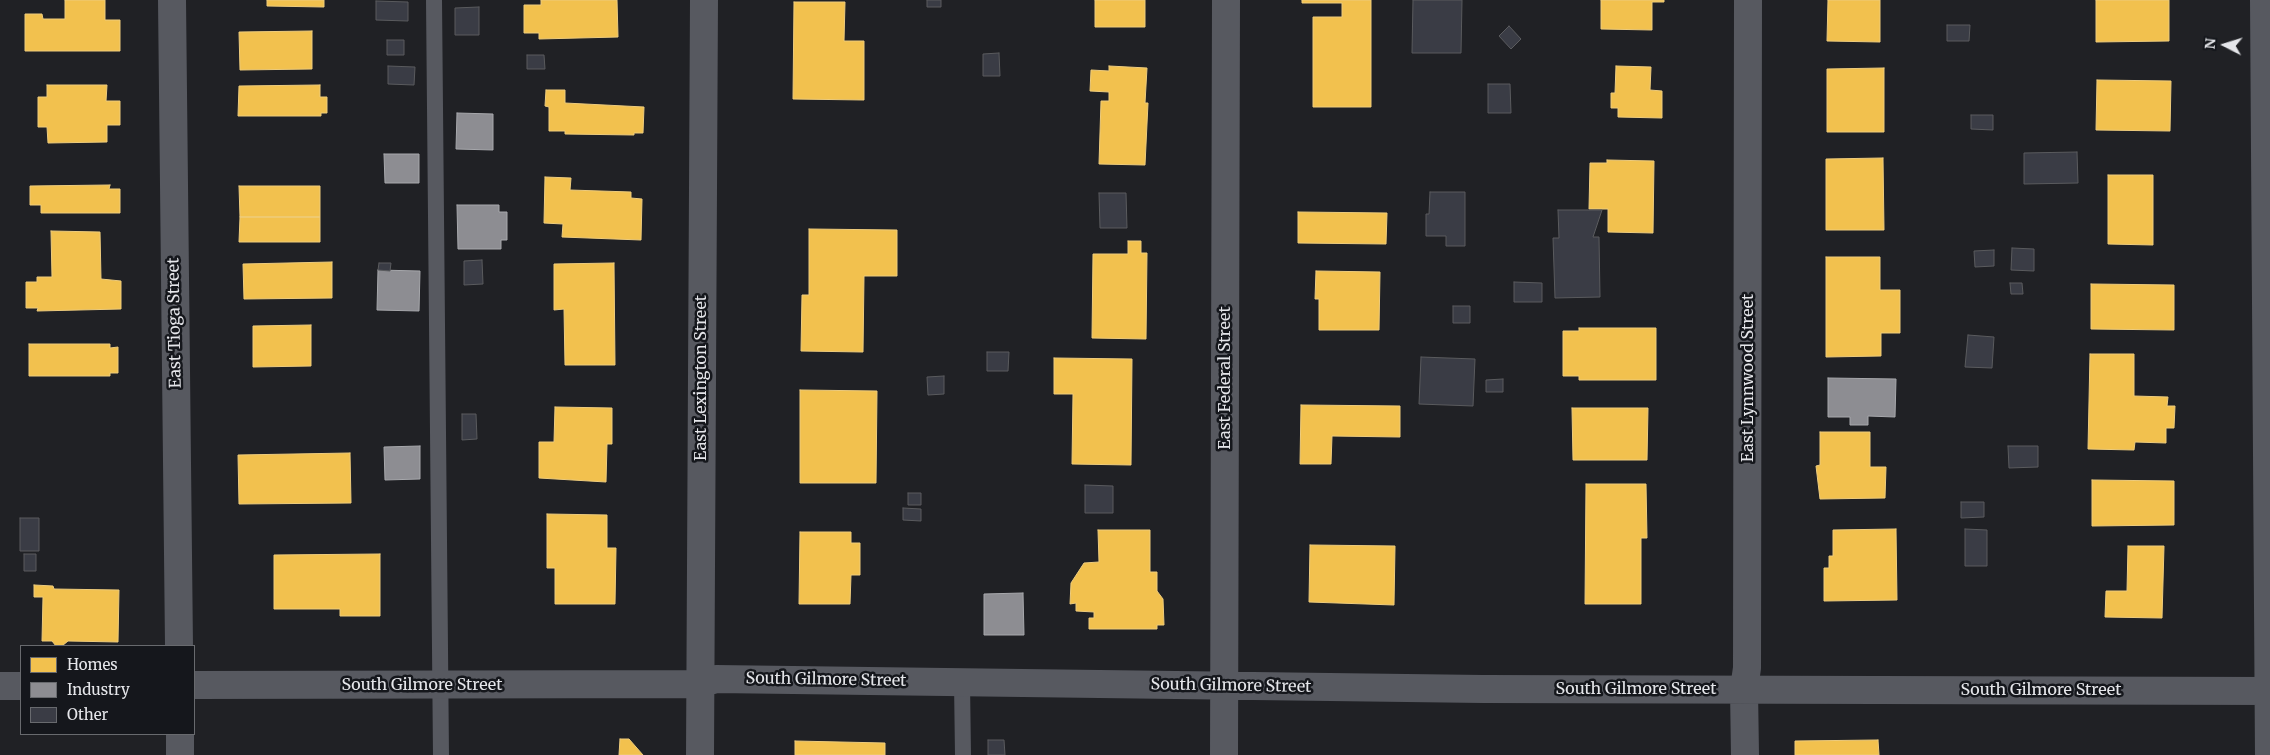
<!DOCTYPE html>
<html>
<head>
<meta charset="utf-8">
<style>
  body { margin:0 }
  #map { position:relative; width:2270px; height:755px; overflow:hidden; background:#202125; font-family:Merriweather,serif }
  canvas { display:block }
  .legend { position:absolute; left:20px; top:645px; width:175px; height:90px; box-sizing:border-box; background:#15171c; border:1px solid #686a6e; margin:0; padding:6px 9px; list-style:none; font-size:15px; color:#e5e6ea }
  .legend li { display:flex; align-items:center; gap:10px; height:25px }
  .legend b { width:25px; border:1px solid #686a6e }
  .north { position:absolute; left:2200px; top:20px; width:50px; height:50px; -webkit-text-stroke:4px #15171c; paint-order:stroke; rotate:275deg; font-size:14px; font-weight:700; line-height:20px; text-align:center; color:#e5e6ea }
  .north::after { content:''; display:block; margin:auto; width:18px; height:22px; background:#e5e6ea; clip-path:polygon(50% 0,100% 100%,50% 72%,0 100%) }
</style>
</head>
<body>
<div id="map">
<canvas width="2270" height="755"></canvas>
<ul class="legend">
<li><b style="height:14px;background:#f2c14e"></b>Homes</li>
<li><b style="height:14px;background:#8d8d92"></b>Industry</li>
<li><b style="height:14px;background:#3a3c45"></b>Other</li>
</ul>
<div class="north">N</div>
</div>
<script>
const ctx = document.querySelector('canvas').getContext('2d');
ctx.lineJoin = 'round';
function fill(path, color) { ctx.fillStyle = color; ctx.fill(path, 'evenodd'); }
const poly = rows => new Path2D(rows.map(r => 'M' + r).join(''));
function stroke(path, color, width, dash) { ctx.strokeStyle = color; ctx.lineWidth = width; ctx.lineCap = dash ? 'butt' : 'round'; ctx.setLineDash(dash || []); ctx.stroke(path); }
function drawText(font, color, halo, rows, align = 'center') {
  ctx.font = font + ' Merriweather,serif'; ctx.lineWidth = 5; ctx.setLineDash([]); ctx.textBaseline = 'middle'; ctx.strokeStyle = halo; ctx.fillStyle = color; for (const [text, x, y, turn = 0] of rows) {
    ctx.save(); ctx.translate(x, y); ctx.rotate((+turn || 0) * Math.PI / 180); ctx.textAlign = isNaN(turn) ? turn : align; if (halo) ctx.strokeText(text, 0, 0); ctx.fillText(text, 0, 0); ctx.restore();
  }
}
const homes = poly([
  [65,0,105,0,105,20,120,20,120,51,25,51,25,14,42,14,43,19,65,19,65,0],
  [267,0,324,0,324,7,267,6,267,0],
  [541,0,617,0,618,37,539,39,539,33,524,33,524,5,541,5,541,0],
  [1095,0,1145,0,1145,27,1095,27,1095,0],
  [1302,0,1371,0,1371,107,1313,107,1313,17,1342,17,1342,3,1302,3,1302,0],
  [1601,0,1664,0,1664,2,1652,2,1652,30,1601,29,1601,0],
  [1828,0,1880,0,1880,42,1827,41,1828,0],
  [2096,0,2169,0,2169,41,2096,42,2096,0],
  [794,2,845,2,844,41,864,41,864,100,793,99,794,2],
  [312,31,312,69,240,70,239,32,312,31],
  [1109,66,1147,68,1145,103,1148,103,1145,165,1099,164,1101,101,1109,101,1109,92,1090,91,1091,70,1109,71,1109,66],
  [1616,66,1651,67,1650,90,1662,91,1662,118,1618,117,1618,108,1611,108,1611,93,1615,93,1616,66],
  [1884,68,1884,132,1827,132,1827,69,1884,68],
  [2097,80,2171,81,2170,131,2096,130,2097,80],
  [47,85,107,85,106,101,120,101,120,125,107,125,107,142,48,143,47,127,38,127,38,97,47,97,47,85],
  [320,85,320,97,327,97,327,113,321,113,321,116,238,116,239,86,320,85],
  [546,90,565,90,565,103,644,107,643,133,634,133,634,135,565,134,565,131,549,131,549,107,545,106,546,90],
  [1883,158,1884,230,1826,230,1826,159,1883,158],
  [1607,160,1654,161,1653,233,1608,232,1608,209,1589,209,1590,163,1607,163,1607,160],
  [2108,175,2153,175,2153,245,2108,244,2108,175],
  [545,177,571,178,570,190,631,192,631,198,642,199,641,240,562,237,563,224,544,223,545,177],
  [110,185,109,189,120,189,120,213,41,213,41,205,30,205,30,186,110,185],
  [239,186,320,186,320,217,240,217,239,186],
  [1298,212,1387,213,1386,244,1298,243,1298,212],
  [240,217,320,217,320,242,239,242,240,217],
  [809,229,897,230,897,276,864,276,863,352,801,351,802,295,809,295,809,229],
  [51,231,100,232,101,279,121,281,121,309,37,311,38,308,26,308,26,282,37,282,37,277,52,277,51,231],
  [1128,241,1141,241,1141,253,1147,253,1146,339,1092,338,1093,254,1128,254,1128,241],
  [1826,257,1880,257,1880,290,1900,290,1900,333,1881,333,1881,356,1826,357,1826,257],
  [332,262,332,298,244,299,243,264,332,262],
  [614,263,615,365,565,365,564,309,554,310,554,264,614,263],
  [1316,271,1380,272,1379,330,1319,330,1319,299,1315,299,1316,271],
  [2091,284,2174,285,2174,330,2091,329,2091,284],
  [311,325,311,366,253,367,253,326,311,325],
  [1579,328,1656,328,1656,380,1579,380,1579,376,1563,376,1563,331,1579,331,1579,328],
  [29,344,110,344,110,348,118,347,118,373,110,373,110,376,29,376,29,344],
  [2090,354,2134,354,2134,396,2168,397,2167,406,2175,406,2174,428,2166,428,2166,443,2135,442,2134,450,2088,449,2090,354],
  [1054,358,1132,359,1131,465,1072,464,1073,394,1054,394,1054,358],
  [800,390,877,391,876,483,800,483,800,390],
  [1301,405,1400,406,1400,437,1332,436,1331,464,1300,464,1301,405],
  [555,407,612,408,612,444,607,444,606,482,539,478,539,442,554,442,555,407],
  [1572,408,1648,408,1647,460,1573,460,1572,408],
  [1820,432,1870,432,1870,467,1886,467,1885,498,1820,499,1816,466,1820,465,1820,432],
  [350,453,351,503,239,504,238,455,350,453],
  [2092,480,2174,481,2174,525,2092,526,2092,480],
  [1586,484,1646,484,1647,538,1641,538,1641,604,1585,604,1586,484],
  [547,514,607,515,607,548,616,548,615,604,555,604,555,568,547,568,547,514],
  [1896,529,1897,600,1824,601,1824,568,1829,568,1829,556,1833,556,1833,530,1896,529],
  [1098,530,1150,530,1150,572,1157,572,1157,591,1163,599,1164,625,1157,625,1157,629,1089,629,1089,618,1094,618,1094,612,1076,611,1076,603,1070,604,1071,583,1084,563,1099,562,1098,530],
  [800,532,851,532,851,543,860,543,860,575,851,575,850,604,799,604,800,532],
  [1310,545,1395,546,1394,605,1309,602,1310,545],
  [2128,546,2164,546,2162,618,2105,617,2106,591,2127,591,2128,546],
  [380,554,380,616,340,616,340,609,274,609,274,555,380,554],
  [34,585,53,586,54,589,119,590,118,642,68,641,62,646,56,646,52,641,42,641,43,597,34,597,34,585],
  [620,739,629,739,643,755,619,755,620,739],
  [1878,740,1879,755,1795,755,1795,741,1878,740],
  [795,741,885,743,885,755,795,755,795,741]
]);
const industry = poly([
  [457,113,493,114,493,150,456,149,457,113],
  [384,154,419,154,419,183,385,183,384,154],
  [457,205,499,205,499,212,507,212,507,240,501,240,501,249,458,249,457,205],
  [378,270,420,271,419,311,377,310,378,270],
  [1828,378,1896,379,1895,417,1868,416,1868,425,1850,425,1850,417,1828,417,1828,378],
  [420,446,420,479,385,480,384,447,420,446],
  [1023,593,1024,635,984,635,984,594,1023,593]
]);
const building = poly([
  [927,0,941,0,941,7,927,7,927,0],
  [1413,0,1462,0,1461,53,1412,53,1413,0],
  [376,1,408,2,408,21,376,20,376,1],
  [479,7,479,35,455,35,455,8,479,7],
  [1947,25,1970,25,1969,41,1947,41,1947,25],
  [1509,26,1521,39,1511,49,1499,36,1509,26],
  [387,40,404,40,404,55,387,55,387,40],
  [999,53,1000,76,983,76,983,54,999,53],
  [527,55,544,55,545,69,527,69,527,55],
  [388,66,415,67,414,85,388,84,388,66],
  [1488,84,1510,84,1511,113,1488,113,1488,84],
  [1971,115,1993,115,1993,130,1971,129,1971,115],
  [2077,152,2078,183,2024,184,2024,153,2077,152],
  [1430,192,1465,192,1465,246,1446,246,1446,236,1426,236,1426,214,1429,214,1430,192],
  [1099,193,1126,193,1127,228,1100,228,1099,193],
  [1558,210,1602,210,1593,237,1599,237,1600,297,1555,298,1553,238,1559,238,1558,210],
  [2012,248,2034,249,2034,271,2011,270,2012,248],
  [1994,250,1994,266,1975,267,1974,251,1994,250],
  [482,260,483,284,464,285,464,261,482,260],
  [379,263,391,263,390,271,378,270,379,263],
  [1514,282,1542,283,1542,302,1514,302,1514,282],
  [2010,283,2022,283,2023,294,2011,294,2010,283],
  [1453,306,1470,306,1470,323,1453,323,1453,306],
  [1968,335,1994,337,1992,368,1965,367,1968,335],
  [987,352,1009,352,1008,371,987,371,987,352],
  [1421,357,1475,359,1473,406,1419,404,1421,357],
  [944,376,944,394,928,395,927,377,944,376],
  [1503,379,1503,392,1486,392,1486,380,1503,379],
  [462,414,476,414,477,439,462,440,462,414],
  [2008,446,2038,446,2038,467,2009,468,2008,446],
  [1085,485,1113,486,1113,513,1085,513,1085,485],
  [908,493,921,493,921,505,908,505,908,493],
  [1961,502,1984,502,1984,517,1961,518,1961,502],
  [903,508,921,509,921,521,903,520,903,508],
  [20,518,39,518,39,551,20,551,20,518],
  [1965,529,1987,530,1987,566,1965,566,1965,529],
  [24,554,36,554,36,571,24,571,24,554],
  [988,740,1004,740,1005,755,988,755,988,740]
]);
const service = poly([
  [434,0,441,755],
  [962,682,963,755]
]);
const minor = poly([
  [172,0,179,646],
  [2264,0,2269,755],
  [194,685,699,684,716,679,1483,689,2270,691],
  [0,686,21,686],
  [180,734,180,755],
  [700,755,704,0],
  [1224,755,1226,0],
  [1745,755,1744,689,1747,668,1748,0]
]);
const streetNames = [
  ["East Tioga Street",175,323,-91],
  ["East Lexington Street",701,378,-90],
  ["East Federal Street",1225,378,-90],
  ["East Lynnwood Street",1748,378,-90],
  ["South Gilmore Street",826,680,1],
  ["South Gilmore Street",422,685],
  ["South Gilmore Street",1231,686,1],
  ["South Gilmore Street",1636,689],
  ["South Gilmore Street",2041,690]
];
fill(homes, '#f2c14e');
stroke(homes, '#eecc7d', 1);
fill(industry, '#8d8d92');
stroke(industry, '#a7a8ac', 1);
fill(building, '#3a3c45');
stroke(building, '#5a5b5e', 1);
stroke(service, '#575960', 16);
stroke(minor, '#575960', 28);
drawText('16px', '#e5e6ea', '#15171c', streetNames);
</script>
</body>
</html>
